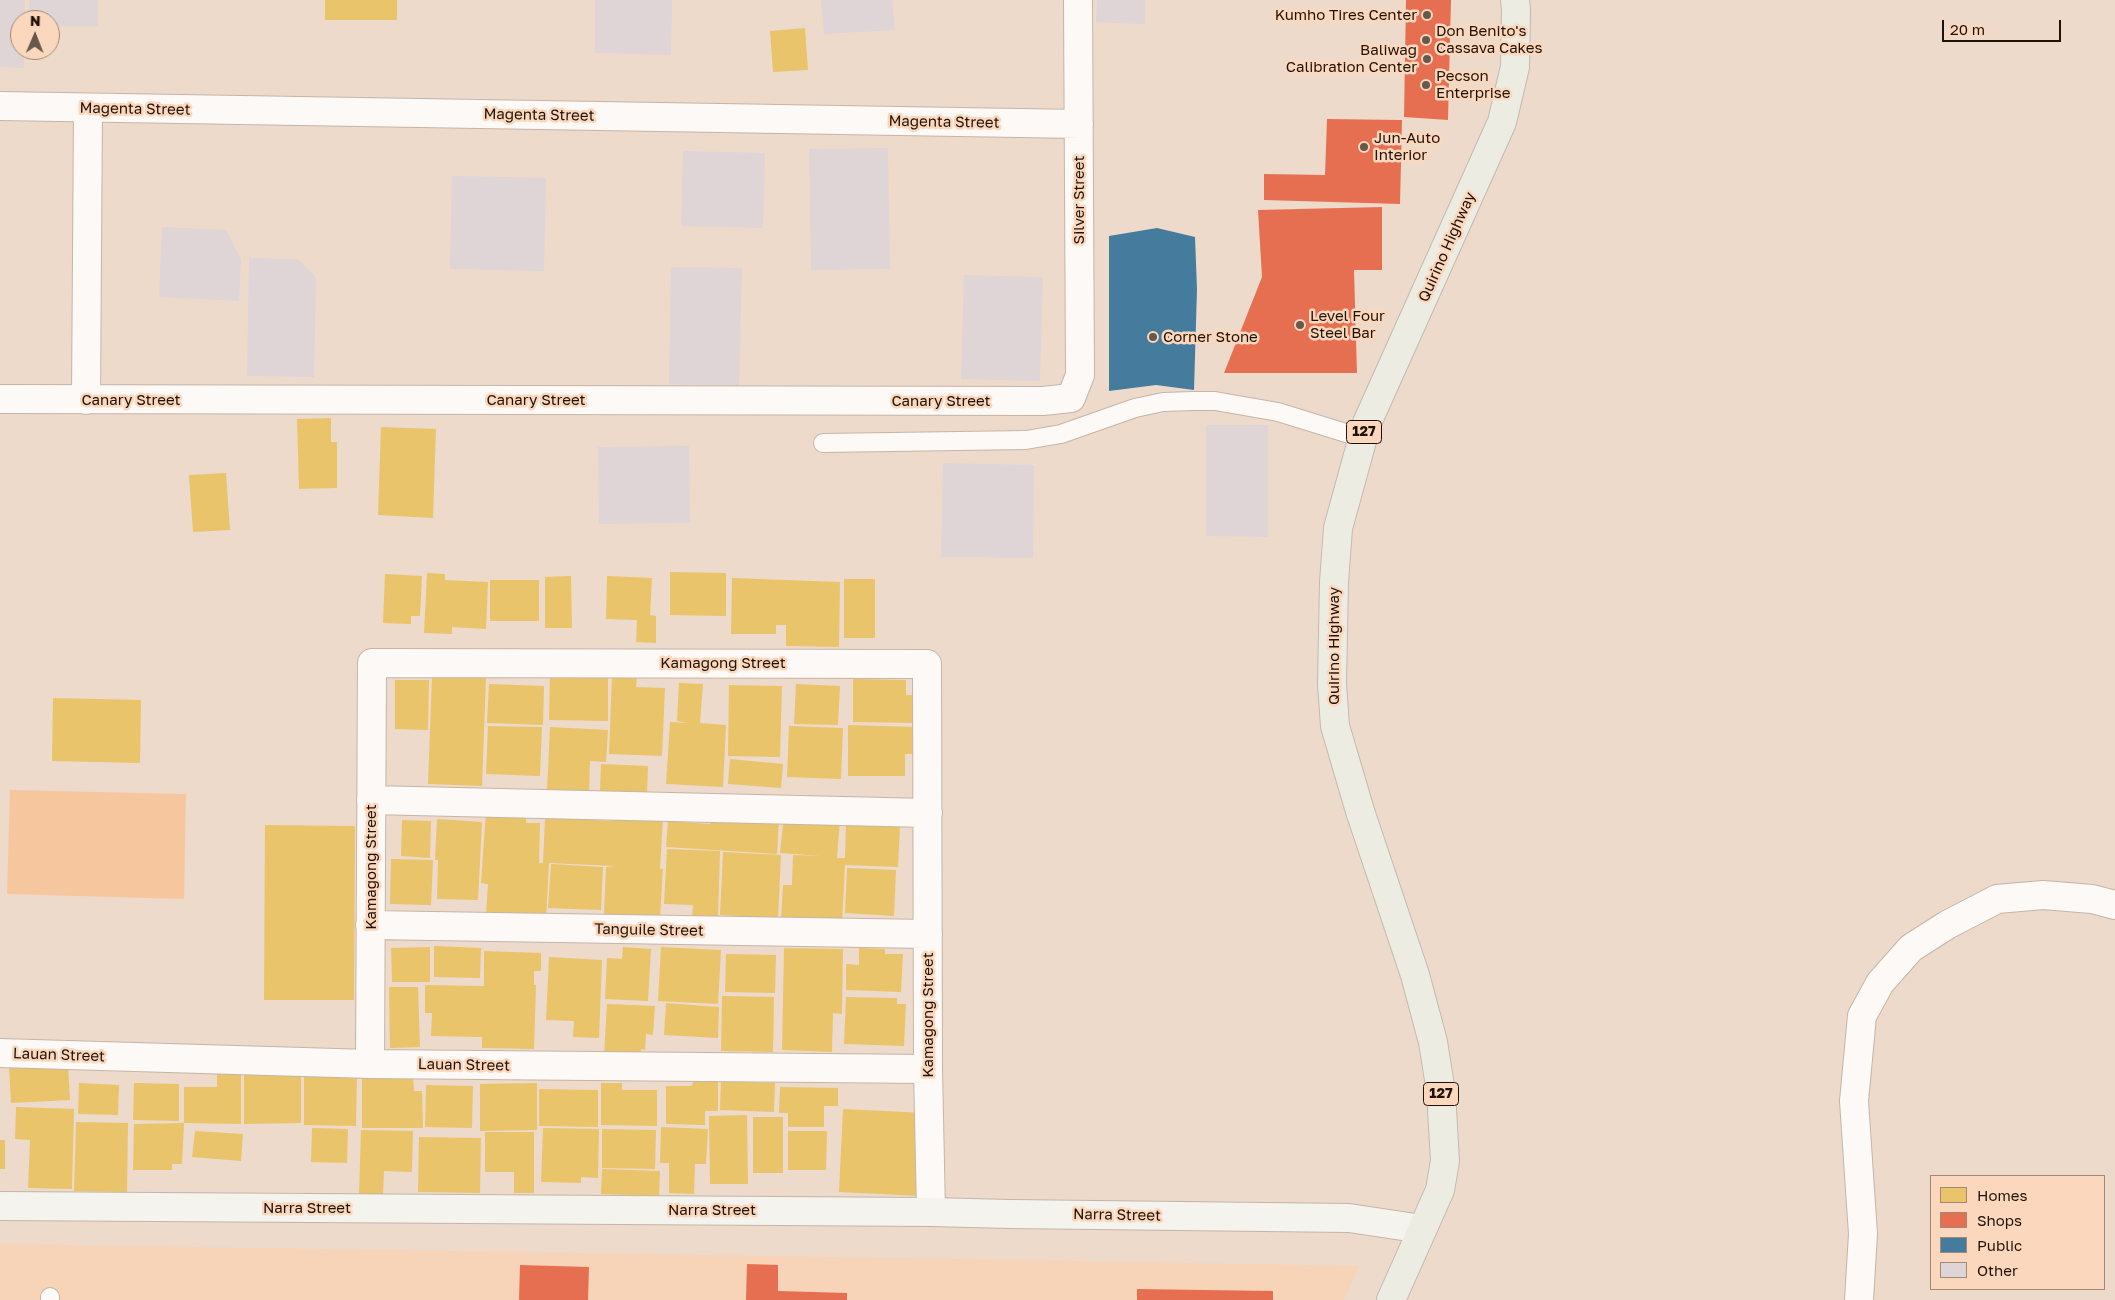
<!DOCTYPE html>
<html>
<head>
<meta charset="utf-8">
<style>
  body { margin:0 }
  #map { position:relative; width:2115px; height:1300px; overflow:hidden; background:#eddacb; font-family:"Golos Text",sans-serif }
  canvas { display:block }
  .legend { position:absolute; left:1930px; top:1175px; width:175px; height:115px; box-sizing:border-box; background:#fbd8bd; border:1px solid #a38974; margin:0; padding:6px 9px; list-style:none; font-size:15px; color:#201206 }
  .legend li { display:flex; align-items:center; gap:10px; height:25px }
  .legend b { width:25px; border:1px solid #a38974 }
  .north { position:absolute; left:10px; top:10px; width:50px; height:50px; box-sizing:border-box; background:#fbd8bd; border:1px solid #a38974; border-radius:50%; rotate:1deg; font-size:14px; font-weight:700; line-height:20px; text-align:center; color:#201206 }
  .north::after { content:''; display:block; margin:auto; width:18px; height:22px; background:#68584b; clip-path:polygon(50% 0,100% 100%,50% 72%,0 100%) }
  .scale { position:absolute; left:1942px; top:20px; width:119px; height:22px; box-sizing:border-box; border:2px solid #201206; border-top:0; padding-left:6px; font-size:15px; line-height:18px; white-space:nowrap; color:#201206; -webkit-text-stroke:4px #fbd8bd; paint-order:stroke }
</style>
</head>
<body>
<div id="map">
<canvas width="2115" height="1300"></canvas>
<ul class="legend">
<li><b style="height:14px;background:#e9c46a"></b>Homes</li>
<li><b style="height:14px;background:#e76f51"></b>Shops</li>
<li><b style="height:14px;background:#457b9d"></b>Public</li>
<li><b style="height:14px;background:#dfd4d6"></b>Other</li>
</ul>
<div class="north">N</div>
<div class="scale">20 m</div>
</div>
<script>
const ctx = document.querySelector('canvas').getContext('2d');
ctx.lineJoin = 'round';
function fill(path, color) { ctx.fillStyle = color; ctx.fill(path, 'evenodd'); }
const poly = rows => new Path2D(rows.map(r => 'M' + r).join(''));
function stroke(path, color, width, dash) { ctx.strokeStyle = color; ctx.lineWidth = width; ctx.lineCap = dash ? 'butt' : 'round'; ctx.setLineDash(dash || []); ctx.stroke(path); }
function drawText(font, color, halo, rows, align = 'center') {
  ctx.font = font + ' "Golos Text",sans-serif'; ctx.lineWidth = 5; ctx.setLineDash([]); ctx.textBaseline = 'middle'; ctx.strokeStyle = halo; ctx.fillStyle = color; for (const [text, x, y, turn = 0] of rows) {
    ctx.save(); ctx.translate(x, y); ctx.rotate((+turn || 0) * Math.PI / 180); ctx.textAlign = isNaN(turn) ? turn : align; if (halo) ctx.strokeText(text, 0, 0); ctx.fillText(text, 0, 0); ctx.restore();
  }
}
const built = poly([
  [0,1244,953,1259,1359,1266,1344,1300,0,1300]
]);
const green = poly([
  [10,790,186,794,184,899,7,894]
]);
const homes = poly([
  [325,0,397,0,397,20,325,20],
  [805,28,808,70,773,72,770,31],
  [331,418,331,442,337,442,337,488,299,489,297,419],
  [381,427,436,429,433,518,378,515],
  [226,473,230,530,193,532,189,475],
  [670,572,726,573,726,616,670,615],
  [427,573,445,574,445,580,488,582,486,629,452,627,452,634,424,633],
  [385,574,422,576,420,616,411,616,411,624,383,623],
  [571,576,572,628,545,628,545,577],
  [607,576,652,578,650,615,656,616,656,643,636,642,637,620,606,619],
  [732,578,840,582,839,647,786,646,786,625,776,625,776,634,731,634],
  [844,579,875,579,875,638,844,638],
  [490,580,539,580,539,621,490,621],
  [612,675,637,676,636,687,665,688,662,756,609,754],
  [432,676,486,677,482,786,428,784],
  [550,676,608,677,608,721,549,720],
  [853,679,906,680,906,695,917,695,916,723,853,722],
  [395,680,429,680,428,730,395,729],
  [679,683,703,684,700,723,726,725,723,787,666,784,670,722,689,723,677,721],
  [489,684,544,686,543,725,487,723],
  [796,684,840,686,838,725,794,724],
  [729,685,782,686,780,757,728,756],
  [53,698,141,700,140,763,52,761],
  [848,725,916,727,915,754,905,754,905,776,848,776],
  [488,726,542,727,540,776,486,774],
  [789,726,843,728,841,779,787,777],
  [550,727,608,730,606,762,590,761,589,793,547,791],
  [730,759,783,764,781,788,728,784],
  [601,764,648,766,647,793,600,791],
  [486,812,526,814,526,823,540,823,539,863,543,863,545,818,613,821,613,816,663,818,660,869,663,869,660,917,604,914,606,867,615,866,549,863,546,919,486,915,488,884,481,883],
  [784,815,840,820,837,858,845,858,846,824,900,826,898,867,845,865,842,923,781,919,783,885,792,885,793,855,822,856,780,853],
  [711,818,779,819,777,854,666,847,668,821,710,824],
  [437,819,482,822,478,900,437,899,438,860,435,860],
  [402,820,431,821,430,858,401,856],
  [265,825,355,826,354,1000,264,1000],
  [667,849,720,851,718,917,692,916,693,905,664,904],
  [723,852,781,855,778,918,720,915],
  [391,859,433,860,431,905,390,904],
  [551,864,603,867,601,910,548,908],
  [847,868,896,870,894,916,845,913],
  [434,946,481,948,480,978,434,977],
  [430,947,430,982,392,982,391,948],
  [623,947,651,949,648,1001,605,999,607,958,622,959],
  [661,947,721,950,718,1004,658,1001],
  [784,948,843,949,842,1014,833,1013,832,1052,782,1050],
  [859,948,885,949,885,954,903,954,901,992,846,990,846,964,859,965],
  [484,951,541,953,541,971,534,971,534,985,536,985,534,1049,482,1048,482,1037,431,1036,432,1013,425,1013,425,985,484,986],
  [726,954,776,955,775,993,725,992],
  [549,957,602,960,599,1038,573,1037,574,1021,546,1020],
  [389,987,418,987,420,1047,390,1048],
  [722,996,774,997,773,1052,721,1051],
  [846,997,897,998,897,1004,906,1004,904,1046,844,1044],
  [666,1003,719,1007,718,1038,664,1035],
  [607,1004,655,1006,653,1035,646,1034,645,1050,641,1049,641,1058,604,1056],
  [68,1066,70,1100,11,1103,9,1068],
  [217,1073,241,1073,241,1124,184,1123,184,1087,217,1087],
  [244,1074,301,1074,301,1123,244,1124],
  [304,1074,357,1074,356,1126,304,1125],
  [413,1076,414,1091,422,1091,423,1128,362,1128,362,1077],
  [693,1081,718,1081,718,1111,705,1111,705,1125,666,1124,666,1086,692,1086],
  [721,1081,775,1083,774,1112,720,1110],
  [79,1083,119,1085,118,1115,78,1114],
  [134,1083,179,1084,179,1121,133,1120],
  [537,1083,537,1130,480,1131,480,1084],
  [601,1083,622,1083,622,1090,657,1090,657,1126,601,1125],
  [426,1085,473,1086,472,1128,425,1127],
  [780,1087,838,1088,838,1106,824,1106,824,1127,788,1127,788,1113,779,1113],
  [539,1089,598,1090,598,1127,539,1126],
  [16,1107,74,1109,72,1189,28,1188,30,1140,15,1139],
  [843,1109,925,1113,921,1196,839,1192],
  [747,1115,748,1184,710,1184,709,1116],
  [753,1117,783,1117,783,1173,753,1173],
  [76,1122,128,1123,127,1192,74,1191],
  [184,1123,182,1164,172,1164,172,1170,133,1170,134,1124],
  [661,1127,708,1129,706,1164,695,1164,694,1194,669,1193,669,1163,660,1163],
  [312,1128,348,1129,347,1163,311,1162],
  [543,1128,599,1129,598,1178,581,1177,581,1183,541,1182],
  [602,1129,656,1130,655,1169,602,1168],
  [361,1130,413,1131,412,1172,384,1171,383,1195,359,1194],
  [195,1131,243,1134,241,1161,192,1157],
  [788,1131,827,1131,826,1170,788,1170],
  [485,1132,534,1132,534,1193,514,1193,514,1172,485,1172],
  [419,1137,481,1138,480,1193,418,1192],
  [0,1140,5,1140,5,1169,0,1169],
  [602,1169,660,1171,659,1196,601,1194]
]);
const shops = poly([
  [1406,0,1451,0,1448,120,1404,117],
  [1327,119,1402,120,1400,204,1264,200,1264,174,1325,175],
  [1382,207,1382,270,1354,270,1357,373,1224,373,1262,277,1258,210],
  [747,1264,778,1265,778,1291,847,1293,847,1300,746,1300],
  [520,1265,589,1267,588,1300,519,1300],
  [1137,1289,1273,1291,1273,1300,1137,1300]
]);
const public = poly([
  [1157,228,1195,237,1197,289,1194,390,1156,385,1109,391,1109,236]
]);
const building = poly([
  [0,0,25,0,25,20,20,20,20,50,24,50,24,68,0,67],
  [29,0,98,0,98,26,50,26,50,20,29,20],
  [595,0,672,0,671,55,595,53],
  [821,0,892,0,895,30,824,34],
  [1097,0,1145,0,1145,24,1096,22],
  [888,148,890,269,811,270,809,149],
  [683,151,765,153,763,228,681,226],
  [452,176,546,178,544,271,450,269],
  [162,227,226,230,241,259,239,301,159,297],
  [249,258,298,259,316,278,314,377,247,376],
  [671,267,742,268,739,386,669,384],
  [964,275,1043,277,1040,381,961,379],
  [1206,425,1268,425,1268,537,1206,536],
  [689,446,690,523,599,524,598,447],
  [943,463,1034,465,1033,558,941,557]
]);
const lane = poly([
  [823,443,1026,440,1061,434,1135,408,1163,402,1193,401,1215,401,1278,412,1362,438],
  [50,1300,50,1297]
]);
const street = poly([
  [0,106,1079,124],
  [0,399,1043,401,1071,398,1080,375,1078,0],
  [86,400,88,108],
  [371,800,928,813],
  [370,925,928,934],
  [0,1053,370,1064,928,1069],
  [370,1064,372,663,927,664,928,1069,931,1212],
  [1859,1300,1863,1234,1854,1101,1862,1016,1880,983,1911,948,1947,925,1997,899,2043,895,2092,899,2115,905]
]);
const secondary = poly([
  [0,1206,931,1212,1010,1214,1349,1218,1422,1229]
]);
const primary = poly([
  [1391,1300,1440,1190,1445,1161,1441,1092,1433,1042,1415,975,1360,811,1335,726,1332,684,1334,582,1338,528,1367,423,1502,122,1515,67,1516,10,1515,0]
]);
const markers = [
  [1427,15,5,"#68584b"],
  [1426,40,5,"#68584b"],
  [1427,59,5,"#68584b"],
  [1426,85,5,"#68584b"],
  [1364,147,5,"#68584b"],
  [1300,325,5,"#68584b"],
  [1153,337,5,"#68584b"]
];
const shields = [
  [1364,432,35],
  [1441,1094,35]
];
const shieldNames = [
  ["127",1364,432],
  ["127",1441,1094]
];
const poiNames = [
  ["Kumho Tires Center",1417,15,"right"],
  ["Don Benito's",1436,31],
  ["Cassava Cakes",1436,48],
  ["Baliwag",1417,50,"right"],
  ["Calibration Center",1417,67,"right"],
  ["Pecson",1436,76],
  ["Enterprise",1436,93],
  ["Jun-Auto",1374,138],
  ["Interior",1374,155],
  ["Level Four",1310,316],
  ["Steel Bar",1310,333],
  ["Corner Stone",1163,337]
];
const streetNames = [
  ["Magenta Street",135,109,1],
  ["Magenta Street",539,115,1],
  ["Magenta Street",944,122,1],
  ["Silver Street",1079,200,-90],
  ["Quirino Highway",1447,247,-66],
  ["Canary Street",131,400],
  ["Canary Street",536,400],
  ["Canary Street",941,401],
  ["Quirino Highway",1334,646,-90],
  ["Kamagong Street",723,663],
  ["Kamagong Street",371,867,-90],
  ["Tanguile Street",649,930,1],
  ["Kamagong Street",928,1015,-90],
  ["Lauan Street",59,1055,2],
  ["Lauan Street",464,1065,1],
  ["Narra Street",307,1208],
  ["Narra Street",712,1210],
  ["Narra Street",1117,1215,1]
];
fill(built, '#f7d3b7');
fill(green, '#f6c69f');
fill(homes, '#e9c46a');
fill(shops, '#e76f51');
fill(public, '#457b9d');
fill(building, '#dfd4d6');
stroke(lane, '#c5b5a7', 20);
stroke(street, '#c5b5a7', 30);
stroke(secondary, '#c5b5a7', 30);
stroke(primary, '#c3b9b2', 30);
stroke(lane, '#fcf9f7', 18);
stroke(street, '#fcf9f7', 28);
stroke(secondary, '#f5f3ed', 28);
stroke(primary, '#edece3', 28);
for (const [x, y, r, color] of markers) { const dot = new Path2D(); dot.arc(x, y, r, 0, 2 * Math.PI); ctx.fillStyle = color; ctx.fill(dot); stroke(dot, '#fbd8bd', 2); }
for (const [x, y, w] of shields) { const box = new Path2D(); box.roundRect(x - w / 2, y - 11.5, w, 23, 4); ctx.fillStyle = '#fbd8bd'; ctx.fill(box); stroke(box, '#201206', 1); }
drawText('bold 14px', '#201206', null, shieldNames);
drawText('15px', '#201206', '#fbd8bd', poiNames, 'left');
drawText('15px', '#201206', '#fbd8bd', streetNames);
</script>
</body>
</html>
